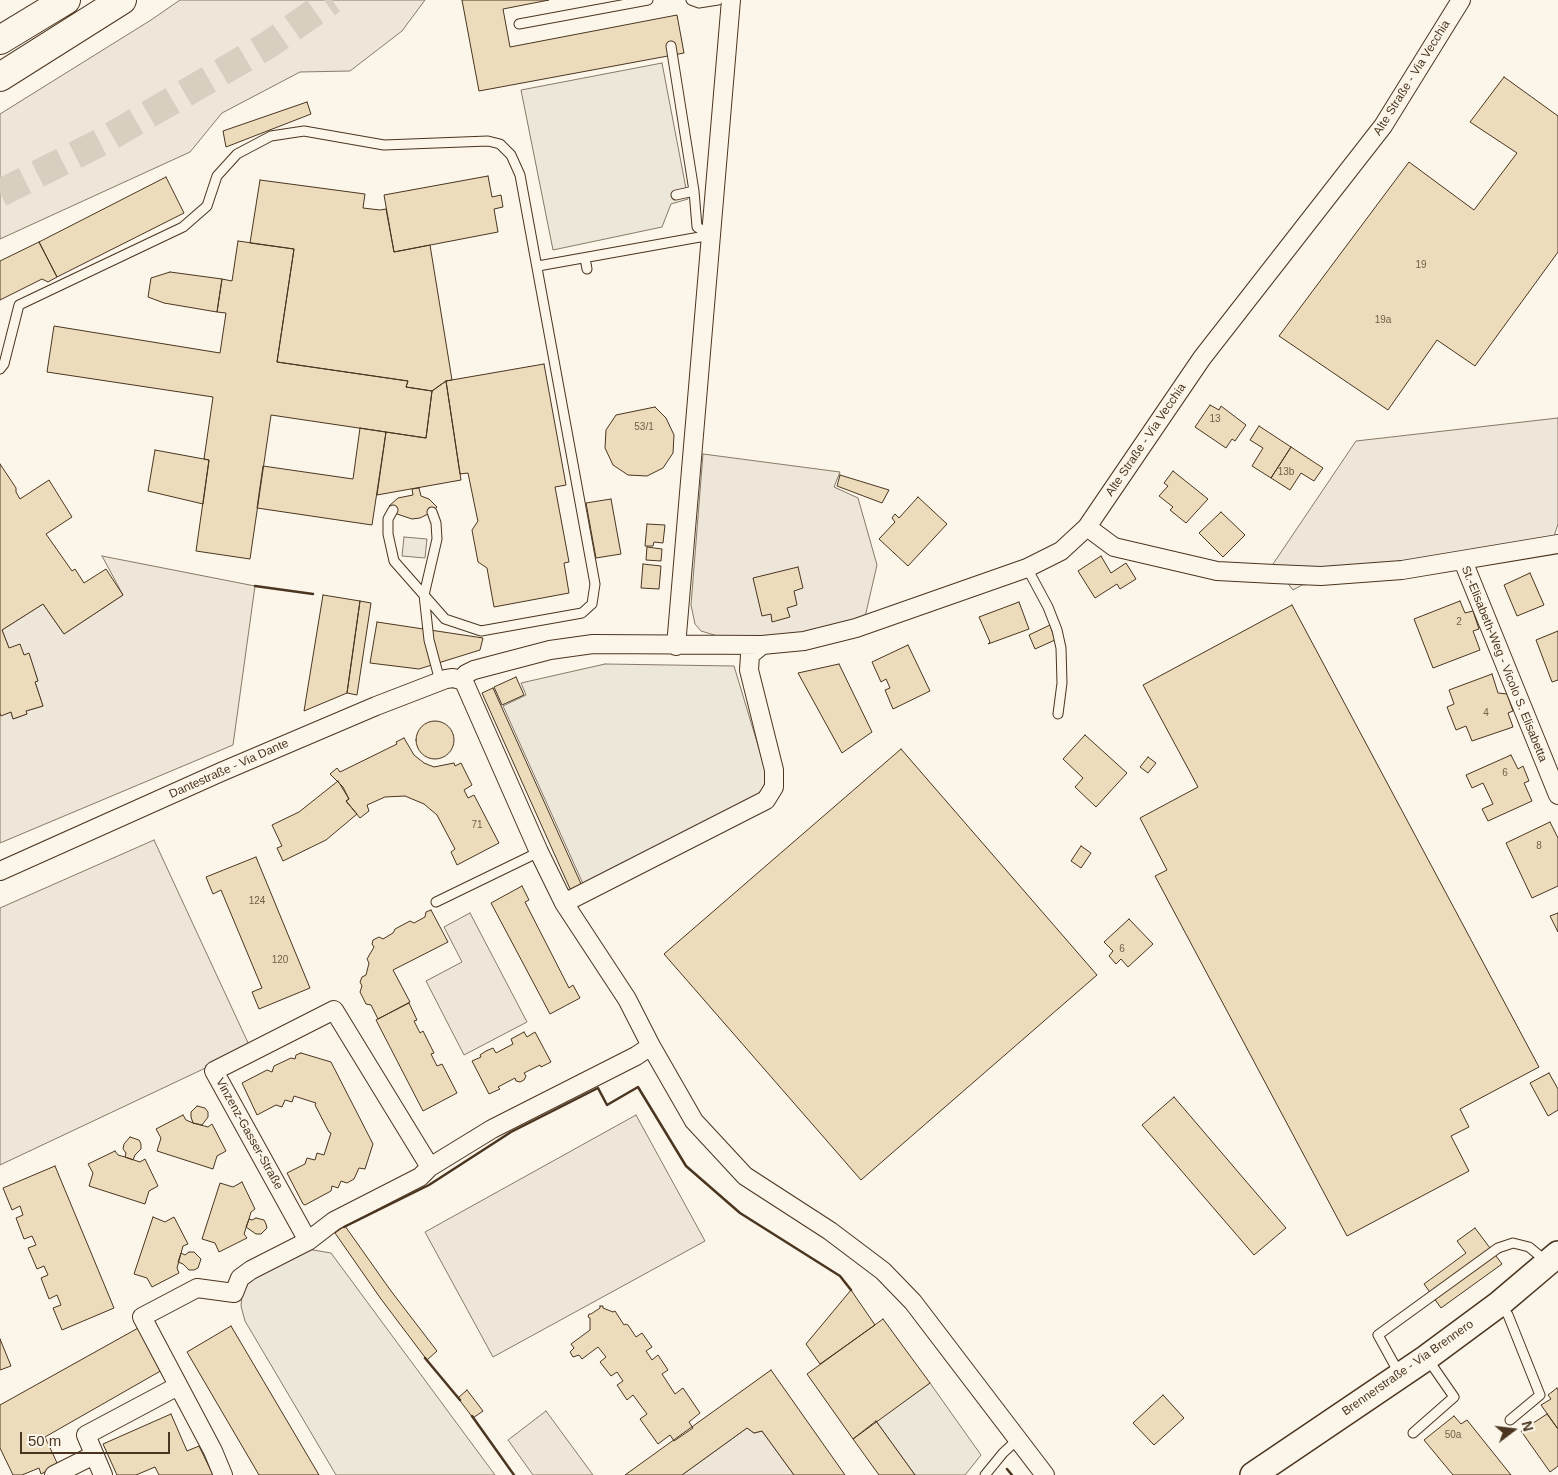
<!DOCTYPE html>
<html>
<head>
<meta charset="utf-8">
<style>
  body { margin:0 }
  #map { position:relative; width:1558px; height:1475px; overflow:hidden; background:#fbf6e9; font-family:Helvetica,sans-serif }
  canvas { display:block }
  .north { position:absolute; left:1488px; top:1405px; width:50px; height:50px; -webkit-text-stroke:4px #fbf6e9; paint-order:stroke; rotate:75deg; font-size:14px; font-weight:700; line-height:20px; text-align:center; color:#4a3520 }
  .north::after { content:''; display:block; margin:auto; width:18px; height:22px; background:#4a3520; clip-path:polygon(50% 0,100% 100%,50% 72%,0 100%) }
  .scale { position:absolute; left:20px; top:1432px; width:150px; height:22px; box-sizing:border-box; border:2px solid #4a3520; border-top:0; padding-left:6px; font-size:15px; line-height:18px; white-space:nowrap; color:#4a3520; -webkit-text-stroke:4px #fbf6e9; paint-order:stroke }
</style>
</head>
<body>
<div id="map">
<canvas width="1558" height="1475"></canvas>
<div class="north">N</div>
<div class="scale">50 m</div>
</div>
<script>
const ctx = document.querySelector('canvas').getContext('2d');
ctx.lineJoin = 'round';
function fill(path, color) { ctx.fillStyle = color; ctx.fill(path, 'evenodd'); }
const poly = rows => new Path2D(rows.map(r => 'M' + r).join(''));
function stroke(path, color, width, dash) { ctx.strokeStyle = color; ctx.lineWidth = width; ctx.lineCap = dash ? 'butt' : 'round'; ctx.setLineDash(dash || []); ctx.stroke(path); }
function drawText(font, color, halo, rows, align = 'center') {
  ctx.font = font + ' Helvetica,sans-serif'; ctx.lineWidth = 4; ctx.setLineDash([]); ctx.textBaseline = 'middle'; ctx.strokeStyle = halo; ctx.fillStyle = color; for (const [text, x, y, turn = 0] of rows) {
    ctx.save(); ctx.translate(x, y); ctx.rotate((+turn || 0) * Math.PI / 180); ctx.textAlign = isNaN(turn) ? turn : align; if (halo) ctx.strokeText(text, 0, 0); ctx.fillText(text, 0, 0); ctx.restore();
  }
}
const green = poly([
  [180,0,425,0,402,31,350,71,300,72,222,113,190,152,0,239,0,114,151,20,180,0],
  [1558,418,1558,524,1553,539,1428,574,1302,585,1293,590,1273,564,1356,441,1558,418],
  [703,454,840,472,834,487,858,498,877,565,865,617,795,635,724,638,701,631,695,624,691,605,703,454],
  [102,556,255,586,233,745,0,843,0,713,1,715,11,712,13,719,27,714,26,711,43,706,35,682,38,681,29,654,24,655,9,648,2,630,43,604,64,634,123,595,102,556],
  [154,840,250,1047,0,1165,0,908,154,840],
  [470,913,527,1022,464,1055,426,981,462,962,444,927,470,913],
  [636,1115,705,1241,493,1357,425,1232,636,1115],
  [546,1411,593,1475,533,1475,508,1440,546,1411],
  [747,1428,754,1433,762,1431,794,1475,682,1475,747,1428]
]);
const parking = poly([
  [662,63,688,199,671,204,662,227,553,250,521,90,662,63],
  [404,537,427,539,425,558,402,556,404,537],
  [605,664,734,666,766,772,764,787,750,803,584,886,503,706,526,695,521,683,605,664],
  [307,1249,331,1253,495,1475,336,1475,245,1321,241,1306,242,1294,247,1285,257,1276,307,1249],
  [930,1383,981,1455,965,1475,915,1475,876,1421,930,1383]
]);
const building = poly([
  [462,0,549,0,503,9,510,47,677,15,684,53,479,91,462,0],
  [1504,77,1558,116,1558,252,1475,366,1437,340,1388,410,1279,336,1409,162,1474,210,1517,153,1470,122,1504,77],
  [307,102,311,114,226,147,223,131,307,102],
  [488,176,492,197,501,195,503,207,494,209,498,232,394,252,384,195,488,176],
  [166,177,184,213,57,277,39,242,166,177],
  [260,180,365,194,363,208,380,210,386,209,394,252,430,245,452,380,446,381,432,391,406,387,408,381,277,362,294,249,250,243,260,180],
  [238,241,294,249,277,362,408,381,406,387,432,391,426,438,271,415,250,559,196,551,209,460,204,459,213,397,47,372,54,326,220,353,226,313,217,312,222,279,232,281,238,241],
  [39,242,57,277,48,282,42,279,0,300,0,261,39,242],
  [170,272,222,279,217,312,164,303,148,297,151,278,170,272],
  [544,364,566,485,555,487,569,562,564,563,569,593,494,607,487,568,478,562,472,530,478,521,477,517,468,473,460,474,446,381,544,364],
  [446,381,461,480,377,495,386,432,426,438,432,391,446,381],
  [1210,405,1219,410,1221,406,1246,425,1235,441,1232,439,1226,448,1195,427,1210,405],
  [655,407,666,418,674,435,673,453,663,468,647,476,628,475,613,465,605,448,606,430,616,415,655,407],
  [1259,426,1291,447,1271,478,1252,466,1263,448,1250,440,1259,426],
  [360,428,386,432,372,525,257,508,263,466,353,479,360,428],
  [1291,447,1323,468,1314,481,1301,473,1290,490,1271,478,1291,447],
  [155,450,209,460,203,504,148,491,155,450],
  [0,464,16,488,16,492,20,499,49,480,72,517,46,534,72,571,75,569,84,583,106,569,123,595,64,634,43,604,2,630,9,648,20,644,24,655,29,653,38,681,35,682,43,706,26,711,27,714,13,719,11,712,1,716,0,713,0,464],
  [1173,471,1208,499,1186,523,1170,510,1173,507,1159,496,1168,486,1164,483,1173,471],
  [840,475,889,490,882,503,837,486,840,475],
  [419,488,421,496,429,499,437,507,432,512,420,518,412,519,397,514,389,506,398,498,413,495,412,489,419,488],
  [918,497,947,524,908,566,879,539,895,522,892,518,895,514,899,518,918,497],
  [611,499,621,554,596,558,586,503,611,499],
  [1221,512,1245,535,1223,557,1199,533,1221,512],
  [647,524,665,525,663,543,654,542,653,546,645,546,647,524],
  [647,547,662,549,661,561,646,560,647,547],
  [1101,556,1111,573,1126,563,1136,579,1120,589,1117,584,1095,598,1078,571,1101,556],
  [643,564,661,566,659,589,641,588,643,564],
  [798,567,803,588,794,591,797,605,787,608,790,617,772,622,771,614,762,616,753,578,798,567],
  [1530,573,1544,605,1517,616,1504,585,1530,573],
  [323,595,360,601,347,693,304,711,323,595],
  [360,601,371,603,357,695,347,693,360,601],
  [1460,601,1465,613,1473,611,1479,629,1473,631,1480,650,1433,668,1414,619,1460,601],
  [1019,602,1029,629,988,644,990,642,979,617,1019,602],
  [1292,605,1539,1067,1460,1109,1469,1127,1451,1136,1469,1171,1347,1236,1155,876,1167,870,1140,818,1198,787,1143,685,1292,605],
  [377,622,483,638,480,650,419,669,370,663,377,622],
  [1050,625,1055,640,1035,649,1029,635,1050,625],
  [1558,631,1558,680,1552,682,1536,640,1558,631],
  [908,645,930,691,893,709,885,690,890,688,886,679,881,682,872,662,908,645],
  [839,664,872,732,842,753,798,673,839,664],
  [1492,674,1498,693,1507,694,1513,711,1508,713,1513,727,1472,741,1466,726,1456,730,1447,707,1454,704,1449,690,1492,674],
  [516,677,524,695,502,705,494,687,516,677],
  [493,688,582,886,571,891,482,693,493,688],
  '416 740a19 19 0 1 1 38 0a19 19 0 1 1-38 0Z',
  [1085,735,1127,773,1096,807,1075,787,1083,778,1063,759,1085,735],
  [404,738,414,755,424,763,434,767,454,763,455,766,461,763,472,785,464,790,468,798,474,795,499,843,457,865,451,852,455,849,437,815,424,804,405,796,385,797,367,805,369,811,360,818,346,801,349,799,343,787,330,774,337,768,340,772,397,744,396,742,404,738],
  [901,749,1097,975,861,1180,664,954,901,749],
  [1511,755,1518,769,1523,766,1529,781,1524,783,1532,801,1488,821,1482,809,1493,804,1483,783,1472,788,1466,775,1511,755],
  [1148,757,1156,763,1148,773,1140,767,1148,757],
  [338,781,349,799,346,801,357,814,326,840,283,861,277,848,282,846,272,825,299,812,338,781],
  [1550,822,1558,838,1558,886,1532,898,1506,843,1550,822],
  [1081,846,1091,853,1081,868,1071,861,1081,846],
  [256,857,310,988,259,1009,252,992,262,988,221,890,213,894,206,877,256,857],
  [522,886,529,900,525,902,569,988,573,985,580,998,550,1014,491,903,522,886],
  [431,910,448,942,393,970,410,1002,378,1019,371,1005,366,1004,360,992,362,986,360,982,362,977,366,975,369,963,367,959,374,947,372,944,373,940,379,937,383,939,393,933,395,929,410,921,414,923,425,917,426,912,431,910],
  [1558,913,1558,932,1550,916,1558,913],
  [1129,919,1153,944,1128,967,1121,959,1116,964,1109,956,1113,951,1104,942,1129,919],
  [409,1003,417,1020,414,1021,420,1033,423,1031,434,1053,431,1054,437,1066,442,1064,457,1093,423,1111,376,1020,409,1003],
  [524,1032,527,1037,535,1032,551,1062,541,1067,540,1065,524,1073,526,1076,524,1080,520,1082,516,1081,515,1078,498,1087,500,1089,489,1094,472,1061,481,1057,480,1055,486,1051,493,1048,496,1053,513,1044,511,1039,524,1032],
  [301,1053,331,1062,373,1144,365,1169,359,1168,354,1179,347,1183,341,1181,338,1188,332,1186,331,1191,305,1205,303,1204,287,1173,305,1164,307,1158,315,1160,317,1153,324,1155,331,1133,329,1132,315,1105,316,1103,294,1096,292,1102,285,1100,282,1107,276,1105,257,1115,242,1083,267,1070,272,1072,274,1066,291,1058,295,1059,296,1055,301,1053],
  [1549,1073,1558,1089,1558,1110,1548,1116,1530,1083,1549,1073],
  [1174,1097,1286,1228,1254,1255,1142,1125,1174,1097],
  [197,1106,205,1108,208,1112,208,1117,202,1125,193,1123,191,1117,191,1112,197,1106],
  [183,1115,186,1120,193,1123,208,1127,212,1124,226,1151,217,1156,213,1169,157,1151,161,1138,156,1129,183,1115],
  [130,1137,139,1140,141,1144,141,1149,135,1155,133,1160,125,1157,126,1153,123,1149,124,1144,130,1137],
  [115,1151,118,1155,125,1157,140,1162,145,1159,158,1186,149,1191,145,1204,89,1186,93,1173,88,1164,115,1151],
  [55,1166,114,1308,62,1330,53,1308,61,1305,57,1295,49,1299,41,1278,48,1275,44,1266,37,1269,28,1248,36,1245,32,1236,24,1239,16,1218,23,1215,20,1206,12,1210,3,1188,55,1166],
  [242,1182,255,1209,251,1212,249,1219,244,1234,247,1238,219,1252,215,1243,202,1239,220,1183,233,1187,242,1182],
  [153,1217,165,1222,174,1217,188,1244,183,1246,177,1268,179,1273,152,1287,147,1278,134,1274,153,1217],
  [256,1218,264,1220,266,1224,267,1228,261,1234,256,1234,246,1227,249,1219,252,1220,256,1218],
  [345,1226,391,1291,437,1351,427,1360,381,1299,335,1233,345,1226],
  [1475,1228,1502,1264,1441,1308,1424,1284,1466,1253,1457,1241,1475,1228],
  [189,1252,194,1252,201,1259,198,1268,194,1270,189,1270,183,1264,178,1262,181,1253,185,1255,189,1252],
  [851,1290,875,1325,820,1364,806,1344,851,1290],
  [600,1306,603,1306,603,1308,613,1312,615,1311,624,1325,626,1324,628,1325,636,1337,642,1333,652,1347,646,1351,652,1360,658,1355,668,1370,662,1374,675,1394,683,1388,700,1413,689,1422,693,1428,674,1441,670,1435,658,1444,640,1419,647,1414,633,1395,627,1400,617,1385,623,1381,617,1372,611,1376,600,1362,606,1357,598,1347,582,1359,579,1355,573,1357,570,1352,574,1348,571,1344,590,1330,590,1318,588,1317,589,1314,591,1314,600,1308,600,1306],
  [883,1319,930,1383,853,1439,807,1374,883,1319],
  [231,1326,319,1475,259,1475,187,1352,231,1326],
  [140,1327,164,1369,45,1437,58,1465,41,1474,39,1468,22,1475,13,1475,0,1448,0,1405,140,1327],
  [0,1339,11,1366,0,1370,0,1339],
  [771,1370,845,1475,794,1475,762,1431,754,1433,747,1428,682,1475,625,1475,771,1370],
  [1557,1388,1558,1390,1558,1429,1541,1405,1551,1399,1548,1395,1557,1388],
  [467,1390,483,1411,473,1418,458,1398,467,1390],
  [1163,1395,1184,1418,1154,1445,1133,1423,1163,1395],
  [171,1414,187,1451,199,1446,213,1475,159,1475,155,1467,136,1475,117,1475,103,1444,171,1414],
  [1547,1414,1558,1429,1558,1466,1550,1472,1521,1431,1547,1414],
  [1454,1416,1461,1424,1467,1420,1511,1475,1453,1475,1424,1440,1454,1416],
  [876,1421,915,1475,879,1475,853,1439,876,1421]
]);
const primaryTunnel = poly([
  [0,193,101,142,268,45,332,0]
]);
const lane = poly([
  [691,0,699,3,718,0],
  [519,24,648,0],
  [671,46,694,191,697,227,711,235],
  [676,195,694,191],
  [585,258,587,269],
  [538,266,711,235],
  [0,369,4,364,19,305,183,227,207,206,217,176,237,154,271,136,304,131,384,145,488,141,500,144,511,155,520,175,595,584,592,604,582,613,481,631,445,619,394,561,388,534,388,519,393,510],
  [432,512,436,523,437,539,424,595,429,640,440,681],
  [1027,568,1048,607,1057,630,1061,648,1062,683,1058,714],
  [436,902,539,852],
  [1501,1306,1508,1315,1540,1395,1510,1420],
  [1399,1373,1378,1335,1498,1248,1513,1243,1529,1247,1546,1261],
  [1413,1433,1454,1397,1427,1358],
  [985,1475,1003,1453,1017,1440]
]);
const street = poly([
  [1087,527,1114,547,1217,571,1274,574,1321,576,1402,570,1558,544],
  [1463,561,1558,795],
  [676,646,731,0],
  [461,680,466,674,474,670,550,650,593,644,762,645,804,641,856,628,1027,568,1061,551,1087,527,1202,358,1383,126,1461,0],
  [461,680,465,684,539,852,564,903,627,999,651,1046,694,1121,745,1176,830,1231,883,1271,913,1302,1045,1475],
  [0,871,221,772,376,706,446,679,453,678,461,680],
  [564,903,766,800,774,787,774,770,749,670,750,655,762,645],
  [308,1241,214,1071,334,1010,430,1167],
  [54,1475,94,1455],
  [103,1475,86,1435,178,1386],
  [223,1475,213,1451,142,1317,197,1288,234,1293,240,1278,251,1270,308,1241,334,1221,420,1177,430,1167,492,1129,636,1056,651,1046]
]);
const secondary = poly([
  [1253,1475,1426,1358,1499,1304,1558,1254]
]);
const highway = poly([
  [0,40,66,0],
  [0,77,122,0]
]);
const wall = poly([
  [255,586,313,594],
  [344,1227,429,1185,511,1132,598,1088,607,1105,638,1087,686,1166,740,1213,840,1276,851,1290],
  [425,1358,460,1400],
  [472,1416,514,1475],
  [1007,1469,1012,1475]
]);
const numberNames = [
  ["19",1421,265],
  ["19a",1383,320],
  ["13",1215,419],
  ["53/1",644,427],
  ["13b",1286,472],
  ["2",1459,622],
  ["4",1486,713],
  ["6",1505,773],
  ["71",477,825],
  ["8",1539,846],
  ["124",257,901],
  ["6",1122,949],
  ["120",280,960],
  ["50a",1453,1435]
];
const streetNames = [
  ["Alte Straße - Via Vecchia",1412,78,-58],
  ["Alte Straße - Via Vecchia",1146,440,-56],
  ["St.-Elisabeth-Weg - Vicolo S. Elisabetta",1504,664,68],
  ["Dantestraße - Via Dante",229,769,-24],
  ["Vinzenz-Gasser-Straße",249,1134,61],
  ["Brennerstraße - Via Brennero",1408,1368,-35]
];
fill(green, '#ede6d9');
stroke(green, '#887966', 1);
fill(parking, '#ede7d9');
stroke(parking, '#887966', 1);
fill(building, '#ecdcbc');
stroke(building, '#4a3520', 1);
stroke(primaryTunnel, '#d8cfc1', 28, [28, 14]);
stroke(lane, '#4a3520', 11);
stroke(street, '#4a3520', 20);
stroke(secondary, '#4a3520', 28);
stroke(highway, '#4a3520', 30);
stroke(lane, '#fbf6e9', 9);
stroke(street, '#fbf6e9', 18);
stroke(secondary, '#fbf6e9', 25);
stroke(highway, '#fbf6e9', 28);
stroke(wall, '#4a3520', 2.5);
drawText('10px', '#725f47', null, numberNames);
drawText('12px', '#4a3520', '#fbf6e9', streetNames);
</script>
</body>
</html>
